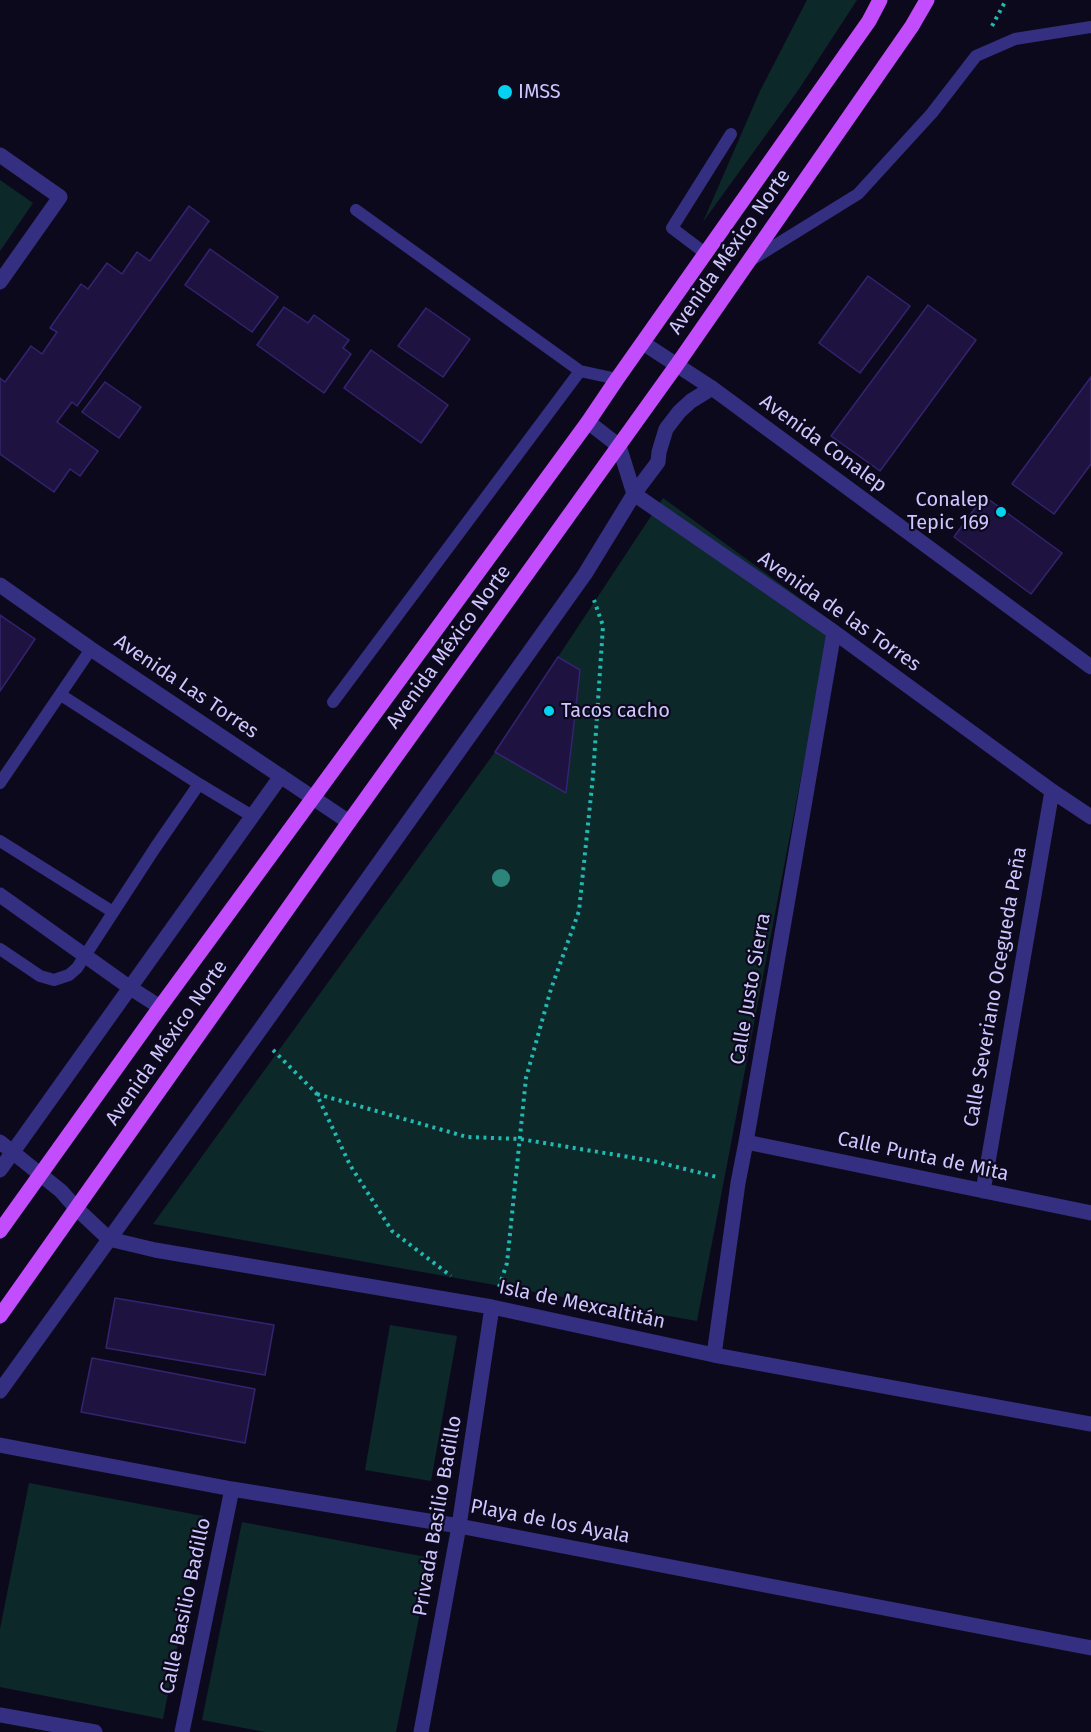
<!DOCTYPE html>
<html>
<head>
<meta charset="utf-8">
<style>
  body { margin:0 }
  canvas { display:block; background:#0d091d }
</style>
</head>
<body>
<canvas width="1091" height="1732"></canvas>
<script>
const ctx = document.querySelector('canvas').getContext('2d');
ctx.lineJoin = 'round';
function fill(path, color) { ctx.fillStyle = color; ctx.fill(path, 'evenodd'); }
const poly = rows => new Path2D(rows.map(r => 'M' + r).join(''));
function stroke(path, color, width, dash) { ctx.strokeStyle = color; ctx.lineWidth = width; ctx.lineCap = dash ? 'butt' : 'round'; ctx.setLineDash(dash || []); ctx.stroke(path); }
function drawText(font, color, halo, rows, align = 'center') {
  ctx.font = font + ' "Fira Sans",sans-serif'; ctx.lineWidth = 4.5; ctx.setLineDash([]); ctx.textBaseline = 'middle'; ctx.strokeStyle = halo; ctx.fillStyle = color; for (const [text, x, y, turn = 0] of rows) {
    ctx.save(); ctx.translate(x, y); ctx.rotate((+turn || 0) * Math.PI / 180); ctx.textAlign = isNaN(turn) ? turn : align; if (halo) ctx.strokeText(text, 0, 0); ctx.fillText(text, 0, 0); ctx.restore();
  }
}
const green = poly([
  [807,0,857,0,799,89,703,222,760,91],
  [0,180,33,203,0,251],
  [663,498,831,621,697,1321,153,1224,495,752,566,793,580,670,558,657],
  [390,1325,457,1336,431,1481,365,1470],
  [29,1483,203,1516,163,1719,0,1687,0,1629],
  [242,1522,431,1558,396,1732,265,1732,202,1720]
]);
const building = poly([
  [189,206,209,221,77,406,72,402,57,422,98,451,80,476,70,469,54,492,0,454,0,378,5,382,31,346,42,354,57,332,50,328,81,284,88,289,107,263,122,274,137,252,150,261,189,206],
  [210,249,278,297,252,332,185,285,210,249],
  [868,276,910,306,860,373,819,343,868,276],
  [928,305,976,340,880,471,831,436,928,305],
  [284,307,308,323,314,315,349,340,343,348,351,354,324,393,257,345,284,307],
  [426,308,470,339,443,377,398,346,426,308],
  [371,350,448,405,421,443,344,388,371,350],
  [1091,377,1091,464,1054,514,1012,484,1091,377],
  [105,382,141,407,119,438,82,412,105,382],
  [984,496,1062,553,1031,594,954,537,984,496],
  [0,615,35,639,0,691,0,615],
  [558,657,580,670,566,793,495,752,558,657],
  [115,1298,274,1325,265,1375,106,1348,115,1298],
  [92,1358,255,1389,245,1443,81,1412,92,1358]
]);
const path = poly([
  [992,26,1006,0],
  [273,1050,316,1093,350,1165,392,1231,451,1276],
  [317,1094,467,1137,520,1139,653,1161,717,1177],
  [499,1287,507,1263,526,1078,551,989,579,911,593,776,603,626,594,600]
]);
const service = poly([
  [356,210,580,371,617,379],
  [705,253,672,228,731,134],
  [753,259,858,194,932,113,976,56,1015,39,1091,27],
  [333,702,580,371],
  [0,783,91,649],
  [199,784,252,816],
  [0,841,113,912],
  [0,949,40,976,54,980,69,975,77,968,155,848,199,784,61,695]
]);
const minor = poly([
  [0,155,60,197,0,282],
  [588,422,619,446,634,494,834,632,1052,791,1091,817],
  [0,585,91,649,349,822],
  [0,895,129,987,160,1007],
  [746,1142,1091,1213],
  [0,1170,281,776],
  [983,1191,1052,791],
  [76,1208,109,1239,155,1250,492,1307,714,1355,1091,1424],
  [714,1355,738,1183,746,1142,834,632],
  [0,1391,257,1034,585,574,634,494,658,462,659,452,666,429,679,412,691,401,712,388],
  [0,1445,232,1489,459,1526,1091,1648],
  [0,1715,95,1732],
  [182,1732,232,1489],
  [421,1732,459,1526,492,1307]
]);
const tertiary = poly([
  [643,343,712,388,1091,667],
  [0,1142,61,1191,76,1208]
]);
const primary = poly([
  [0,1231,160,1007,588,422,617,379,869,21,880,0],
  [0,1316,349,822,676,366,912,26,927,0]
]);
const trees = [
  [501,878]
];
const markers = [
  [505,92,8,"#00d2f1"],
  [1001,512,6,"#00d2f1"],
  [549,711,6,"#00d2f1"]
];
const poiNames = [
  ["IMSS",518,92],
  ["Conalep",989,500,"right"],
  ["Tepic 169",989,523,"right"],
  ["Tacos cacho",561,711]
];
const streetNames = [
  ["Avenida México Norte",730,252,-55],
  ["Avenida Conalep",823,444,36],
  ["Avenida de las Torres",839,612,35],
  ["Avenida México Norte",449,647,-54],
  ["Avenida Las Torres",186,687,34],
  ["Calle Severiano Ocegueda Peña",996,987,-80],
  ["Calle Justo Sierra",751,989,-80],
  ["Avenida México Norte",167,1043,-55],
  ["Calle Punta de Mita",923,1157,12],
  ["Isla de Mexcaltitán",582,1305,12],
  ["Privada Basilio Badillo",438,1516,-80],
  ["Playa de los Ayala",550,1522,11],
  ["Calle Basilio Badillo",186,1606,-78]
];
fill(green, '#0c2828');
fill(building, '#1e1340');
stroke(building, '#34236f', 1.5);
stroke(path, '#20b9b4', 4, [3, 4.5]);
stroke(service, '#352f82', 12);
stroke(minor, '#352f82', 15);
stroke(tertiary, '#352f82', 15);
stroke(primary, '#c14dff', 15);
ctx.fillStyle = '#2c857a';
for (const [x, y] of trees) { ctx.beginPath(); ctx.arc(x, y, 9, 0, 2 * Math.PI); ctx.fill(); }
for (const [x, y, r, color] of markers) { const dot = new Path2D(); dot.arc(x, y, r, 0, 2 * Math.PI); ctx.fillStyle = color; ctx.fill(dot); stroke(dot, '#0d091d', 2); }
drawText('20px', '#cec6ff', '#0d091d', poiNames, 'left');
drawText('20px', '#cec6ff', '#0d091d', streetNames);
</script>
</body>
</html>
